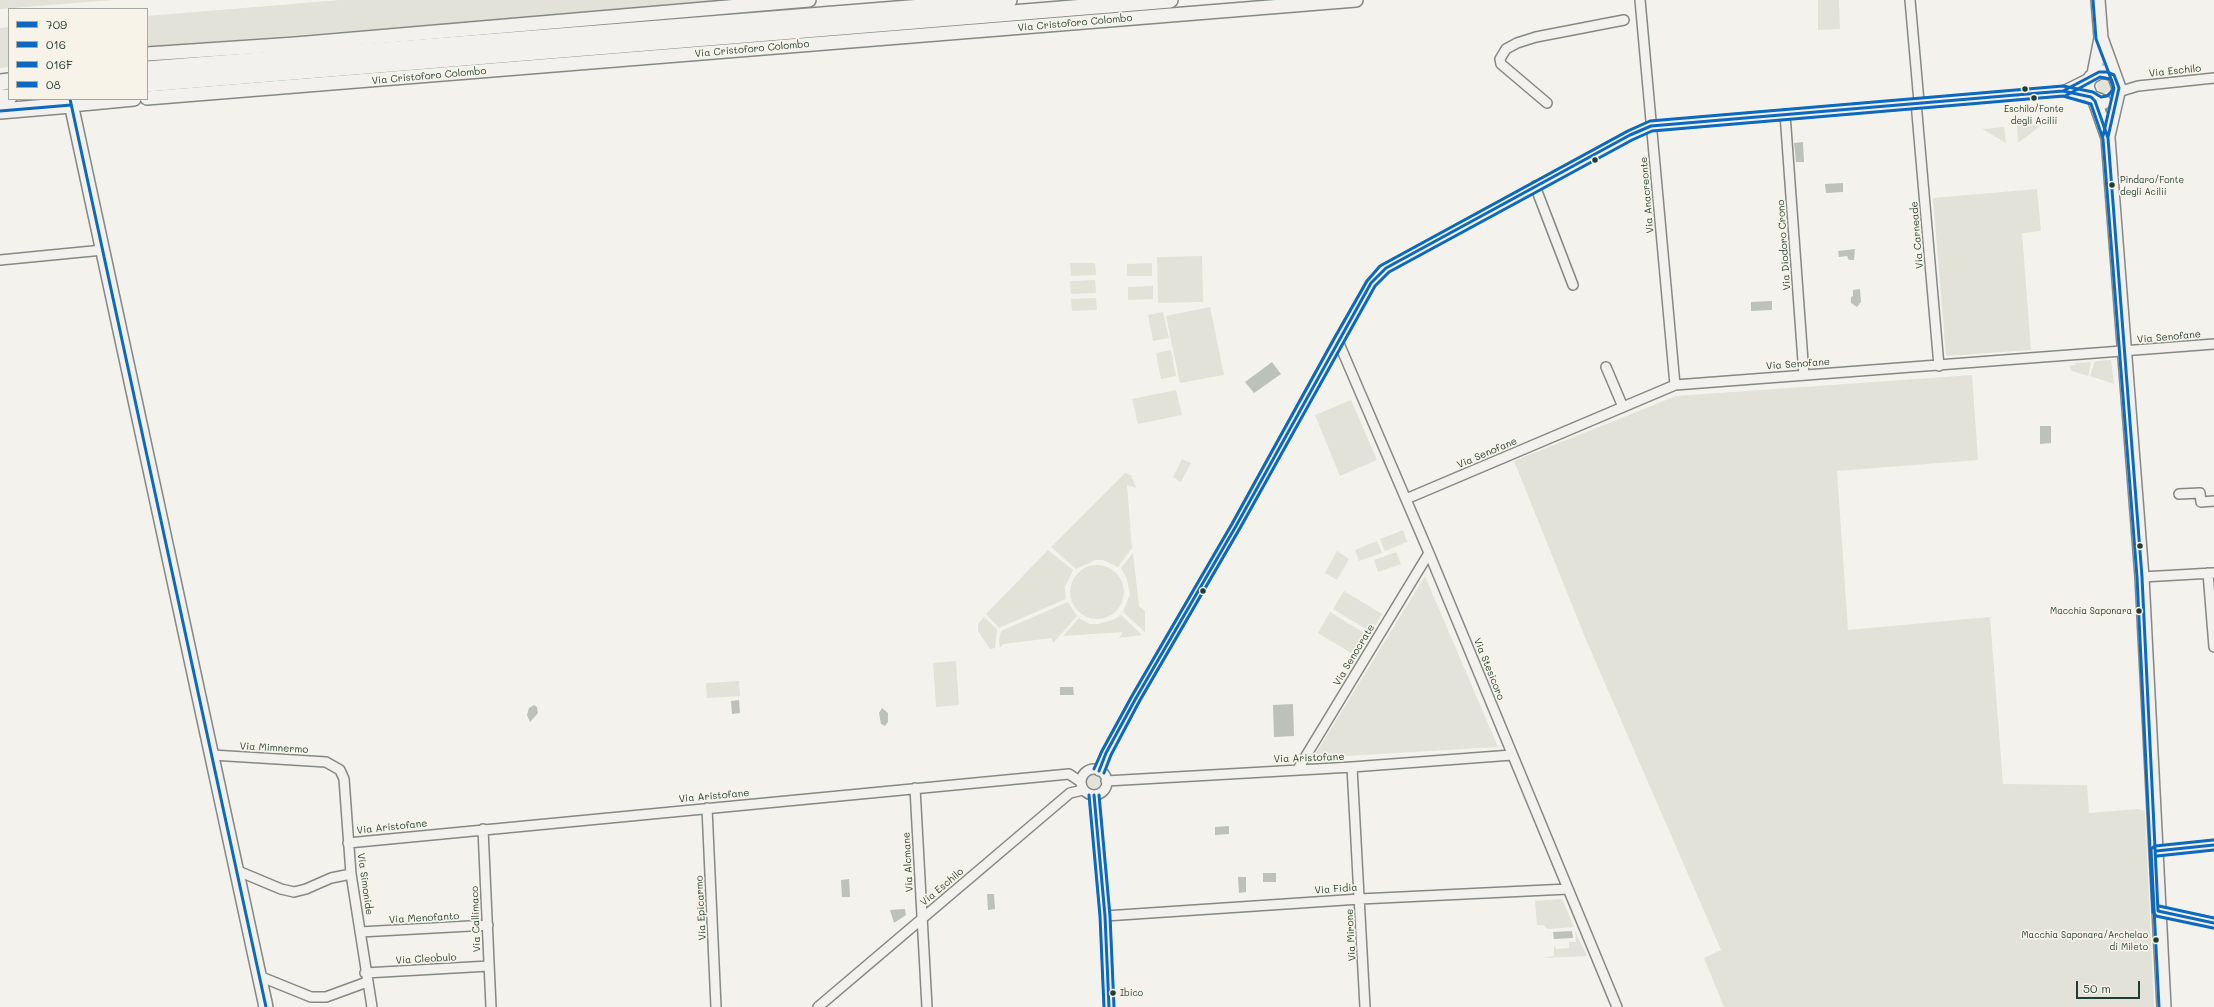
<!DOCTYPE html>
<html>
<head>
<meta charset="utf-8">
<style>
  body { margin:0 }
  #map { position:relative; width:2214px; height:1007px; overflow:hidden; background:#f4f2ec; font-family:Mali,sans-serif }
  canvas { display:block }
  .legend { position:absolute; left:8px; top:8px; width:140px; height:92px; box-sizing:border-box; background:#f7f3e8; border:1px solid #a1aaa0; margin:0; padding:5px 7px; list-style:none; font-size:12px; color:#1f3d34 }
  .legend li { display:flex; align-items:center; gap:8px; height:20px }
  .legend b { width:20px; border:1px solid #a1aaa0 }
  .scale { position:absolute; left:2076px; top:981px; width:64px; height:18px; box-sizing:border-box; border:2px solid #1f3d34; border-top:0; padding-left:5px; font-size:12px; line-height:14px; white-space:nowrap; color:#1f3d34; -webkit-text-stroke:3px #f7f3e8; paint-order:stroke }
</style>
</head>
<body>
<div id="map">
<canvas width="2214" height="1007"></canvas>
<ul class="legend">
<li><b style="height:5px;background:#0c69bf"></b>709</li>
<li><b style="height:5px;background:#0c69bf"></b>016</li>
<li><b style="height:5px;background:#0c69bf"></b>016F</li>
<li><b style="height:5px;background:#0c69bf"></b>08</li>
</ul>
<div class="scale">50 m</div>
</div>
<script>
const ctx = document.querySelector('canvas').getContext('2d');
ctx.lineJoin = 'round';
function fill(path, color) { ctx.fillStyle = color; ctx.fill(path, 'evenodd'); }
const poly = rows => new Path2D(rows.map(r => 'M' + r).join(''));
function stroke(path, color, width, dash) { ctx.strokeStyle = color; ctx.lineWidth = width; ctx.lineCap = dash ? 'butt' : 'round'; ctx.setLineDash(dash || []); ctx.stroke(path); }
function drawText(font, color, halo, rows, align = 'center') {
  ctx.font = font + ' Mali,sans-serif'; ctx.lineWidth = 3.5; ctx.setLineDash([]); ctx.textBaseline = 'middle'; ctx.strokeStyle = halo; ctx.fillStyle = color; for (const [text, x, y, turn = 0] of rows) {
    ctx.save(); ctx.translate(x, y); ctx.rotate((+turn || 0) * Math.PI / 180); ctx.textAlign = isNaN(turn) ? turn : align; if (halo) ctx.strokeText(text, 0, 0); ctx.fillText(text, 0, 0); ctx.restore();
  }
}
const built = poly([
  [1425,576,1498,747,1313,758]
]);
const green = poly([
  [0,0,113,0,0,9],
  [340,0,748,0,147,47,147,16],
  [1818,0,1839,0,1840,29,1818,30],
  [9,27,9,67,0,68,0,28],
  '2097 86a7 7 0 1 1 14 0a7 7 0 1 1-14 0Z',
  [2043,124,2018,143,2017,125],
  [2004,127,2006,143,1982,129],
  [2037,189,2041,231,2022,233,2031,350,1946,356,1933,198],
  [1202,256,1203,302,1158,303,1157,257],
  [1070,263,1095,263,1096,275,1071,276],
  [1152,263,1152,276,1127,276,1127,264],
  [1095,280,1096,293,1071,294,1070,281],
  [1153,286,1153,299,1128,300,1128,287],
  [1096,298,1097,310,1072,311,1071,299],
  [1210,307,1224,375,1180,383,1166,316],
  [1163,312,1169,338,1153,341,1148,315],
  [1171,350,1176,376,1161,379,1156,353],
  [2111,360,2114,384,2090,376,2095,361],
  [2091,362,2088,376,2072,371,2069,366,2076,365,2075,363],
  [1972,375,1978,460,1837,471,1848,630,1990,617,2003,784,2087,785,2089,813,2138,809,2145,811,2154,1007,1724,1007,1704,958,1721,950,1587,642,1514,461,1676,396],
  [1176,390,1182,415,1138,424,1132,399],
  [1351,400,1377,460,1340,476,1315,415],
  [1182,459,1191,463,1181,482,1173,477],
  [1125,473,1131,475,1136,488,1127,485,1132,548,1118,567,1103,560,1095,560,1076,569,1051,547],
  [1403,530,1407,542,1385,551,1380,539],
  [1377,541,1382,553,1359,561,1355,550],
  [1048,550,1073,570,1065,587,1066,599,999,628,986,614],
  [1337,551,1349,559,1337,580,1325,573],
  [1396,552,1401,564,1378,572,1374,560],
  [1133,553,1139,606,1145,611,1145,632,1123,612,1130,594,1127,579,1121,568],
  '1070 592a27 27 0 1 1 54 0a27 27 0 1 1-54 0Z',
  [1344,591,1382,614,1371,632,1333,609],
  [1068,602,1077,616,1053,643,1052,638,1003,644,1000,648,999,641,1001,631],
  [1330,612,1369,636,1356,656,1318,633],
  [1121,615,1142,635,1119,638,1123,632,1063,636,1079,618,1090,624,1098,624,1113,620],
  [984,617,997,629,995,648,990,649,978,631,978,624],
  [956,661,959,705,936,707,933,663],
  [739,681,740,696,707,698,706,683],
  '1085 782a9 9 0 1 1 18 0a9 9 0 1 1-18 0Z',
  [1562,899,1574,927,1548,929,1543,925,1537,925,1535,901],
  [1575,931,1587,956,1543,958,1554,956,1554,945,1556,949,1569,948,1569,942,1576,942]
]);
const water = poly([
  [1803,142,1804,162,1796,162,1794,143],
  [1843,183,1843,192,1826,193,1825,184],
  [1855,249,1854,260,1849,260,1847,256,1839,257,1838,251],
  [1860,289,1861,302,1857,307,1851,303,1851,297,1853,296,1853,290],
  [1772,301,1772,310,1751,311,1751,302],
  [1272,362,1281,374,1254,393,1245,382],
  [2040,426,2051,426,2051,443,2040,444],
  [1060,687,1073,687,1074,695,1060,695],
  [739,700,740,713,732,714,731,701],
  [1293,704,1294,736,1274,737,1273,705],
  [534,705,537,707,538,713,530,722,527,715,529,708],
  [882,708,888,713,888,722,885,726,881,724,879,713],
  [1229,826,1229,834,1215,835,1215,827],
  [1263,873,1276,873,1276,882,1263,882],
  [1238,877,1246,877,1246,892,1239,893],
  [849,879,850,897,842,897,841,880],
  [987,894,994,894,995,909,988,910],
  [905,909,906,915,894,923,890,910],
  [1572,931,1573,938,1554,939,1553,932]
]);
const street = poly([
  [1640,0,1675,385],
  [1910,0,1919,102],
  [2063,91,2091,77],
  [2118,92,2138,86,2214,78],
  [1916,102,1939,366],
  [1547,103,1501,64,1500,59,1506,49,1517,43,1536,37,1624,20],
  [1785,114,1804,375],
  [1535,186,1573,285],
  [0,260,103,250],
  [1338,341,1429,553,1617,1007],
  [1606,367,1623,407],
  [2179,494,2200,493,2201,502,2214,501],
  [1406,499,1675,385,2214,344],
  [2208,573,2214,647],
  [2142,577,2213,573],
  [212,755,326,762,340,770,344,779,351,874,372,1007],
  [1352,767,1365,1007],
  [1298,769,1429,553],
  '1081 782a13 13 0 1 1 26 0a13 13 0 1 1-26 0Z',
  [1099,771,1106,753,1136,698,1236,526,1338,341,1371,283,1386,268,1630,135,1651,126,2063,91,2091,97],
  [1106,781,1352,767,1512,755],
  [915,788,927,1007],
  [1094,795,1105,916,1109,1007],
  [707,808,716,1007],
  [483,829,491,1007],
  [348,843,1069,774,1081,782],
  [2156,851,2214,845],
  [238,871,281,889,294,892,306,889,331,878,351,874],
  [2158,911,2214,923],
  [1105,916,1360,899,1568,889],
  [360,932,488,925],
  [365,973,489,966],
  [259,976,311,997,326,997,367,982],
  [818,1007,1070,793,1083,790]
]);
const secondary = poly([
  [2101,38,2119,88,2108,136],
  [147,54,295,44,809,0],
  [2094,74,2101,38,2098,0],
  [147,98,1356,0],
  [70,99,266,1007],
  [2095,101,2108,138,2142,577,2164,1007],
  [64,102,71,105,134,99],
  [2104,102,2091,97,2087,87,2088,82,2091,77,2099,72,2107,72,2114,75]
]);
const primary = poly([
  [147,69,1009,0],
  [0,82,9,81],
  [147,84,1170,0],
  [0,97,9,97],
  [0,111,71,105]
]);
const bus1 = poly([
  [2052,92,2063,91,2099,72,2107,72,2114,75,2119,88,2108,137],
  [70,99,266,1007],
  [0,111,71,105],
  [1099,771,1106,753,1136,698,1236,526,1371,283,1386,268,1630,135,1651,126,2063,91,2091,97,2095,101,2108,138,2142,577,2158,911,2214,923],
  [1094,795,1105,916,1109,1007],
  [2156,851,2214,845]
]);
const bus2 = poly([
  [2052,97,2065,96,2100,77,2110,79,2114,88,2103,136],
  [1104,773,1111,755,1140,700,1240,528,1375,286,1389,272,1632,140,1652,131,2063,96,2091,104,2103,139,2137,577,2153,912,2156,916,2213,928],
  [1089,795,1100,916,1104,1007],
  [2157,856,2214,850]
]);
const bus3 = poly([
  [1094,769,1102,751,1132,696,1232,524,1334,339,1367,281,1380,266,1628,131,1650,121,2063,86,2093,92,2101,97,2107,96,2113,90,2113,84,2096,39,2093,0],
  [1099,795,1110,916,1114,1007]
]);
const bus4 = poly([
  [2159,906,2214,918],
  [2159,1007,2151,849,2155,846,2213,840]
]);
const markers = [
  [2025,89,3.5,"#1f3d34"],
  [2034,98,3.5,"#1f3d34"],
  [1595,160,3.5,"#1f3d34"],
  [2112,185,3.5,"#1f3d34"],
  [2140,546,3.5,"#1f3d34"],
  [1203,591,3.5,"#1f3d34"],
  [2139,611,3.5,"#1f3d34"],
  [2156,940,3.5,"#1f3d34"],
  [1113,993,3.5,"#1f3d34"]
];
const busNames = [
  ["Eschilo/Fonte",2034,109,"center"],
  ["degli Acilii",2034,121,"center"],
  ["Pindaro/Fonte",2120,180],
  ["degli Acilii",2120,192],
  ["Macchia Saponara",2132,611,"right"],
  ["Macchia Saponara/Archelao",2148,935,"right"],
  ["di Mileto",2148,947,"right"],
  ["Ibico",1120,993]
];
const streetNames = [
  ["Via Cristoforo Colombo",1075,23,-5],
  ["Via Cristoforo Colombo",752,49,-5],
  ["Via Eschilo",2175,71,-6],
  ["Via Cristoforo Colombo",429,76,-5],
  ["Via Anacreonte",1647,195,-95],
  ["Via Carneade",1917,235,-95],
  ["Via Diodoro Crono",1784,245,-94],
  ["Via Senofane",2169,337,-5],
  ["Via Senofane",1798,364,-4],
  ["Via Senofane",1487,453,-23],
  ["Via Senocrate",1354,655,-59],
  ["Via Stesicoro",1489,669,68],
  ["Via Mimnermo",274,748,3],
  ["Via Aristofane",1309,758,-2],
  ["Via Aristofane",714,796,-5],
  ["Via Aristofane",392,827,-6],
  ["Via Alcmane",908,862,-93],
  ["Via Simonide",365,884,82],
  ["Via Eschilo",942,887,-40],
  ["Via Fidia",1336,889,-4],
  ["Via Epicarmo",701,908,-93],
  ["Via Menofanto",424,918,-3],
  ["Via Callimaco",476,919,-92],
  ["Via Mirone",1351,935,-93],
  ["Via Cleobulo",426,959,-3]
];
fill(built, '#e4e3db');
fill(green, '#e2e2d9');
fill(water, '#bcc2b9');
stroke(street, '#848985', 12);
stroke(secondary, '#848985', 16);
stroke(primary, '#848985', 18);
stroke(street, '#f2f1ed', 9);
stroke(secondary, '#f2f1ed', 13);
stroke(primary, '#f2f1ed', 15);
stroke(bus1, '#0c69bf', 3);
stroke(bus2, '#0c69bf', 3);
stroke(bus3, '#0c69bf', 3);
stroke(bus4, '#0c69bf', 3);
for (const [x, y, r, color] of markers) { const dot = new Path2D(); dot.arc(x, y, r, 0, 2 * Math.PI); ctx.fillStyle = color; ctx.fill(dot); stroke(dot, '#f7f3e8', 1.5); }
drawText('9px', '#1f3d34', '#f7f3e8', busNames, 'left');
drawText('10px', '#1f3d34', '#f7f3e8', streetNames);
</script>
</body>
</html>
